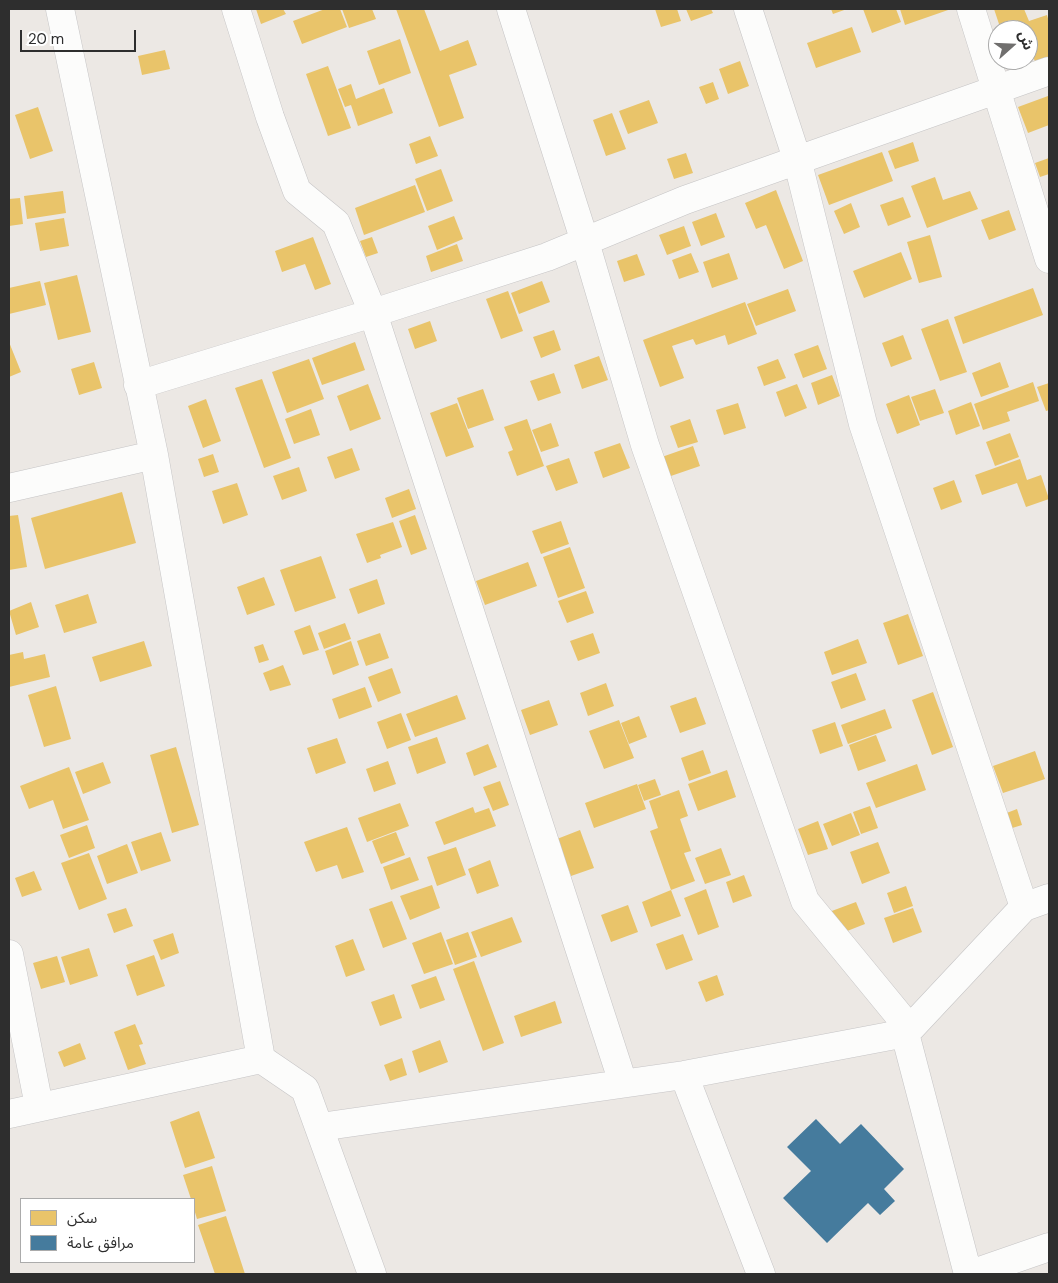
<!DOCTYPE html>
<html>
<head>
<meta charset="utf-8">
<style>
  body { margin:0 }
  #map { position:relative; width:1058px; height:1283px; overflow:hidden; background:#ece8e4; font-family:"DM Sans","Noto Sans Arabic",sans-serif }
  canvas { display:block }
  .frame { position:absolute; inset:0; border:10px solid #2e2e2e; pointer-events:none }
  .legend { position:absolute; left:20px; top:1198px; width:175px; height:65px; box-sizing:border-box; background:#fff; border:1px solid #ababab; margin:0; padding:6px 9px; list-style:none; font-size:15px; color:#2e2e2e }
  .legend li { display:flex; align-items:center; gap:10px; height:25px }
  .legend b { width:25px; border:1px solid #ababab }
  .north { position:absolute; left:988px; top:20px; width:50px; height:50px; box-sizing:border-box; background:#fff; border:1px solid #ababab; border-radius:50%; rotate:70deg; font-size:14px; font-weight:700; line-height:20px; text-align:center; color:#2e2e2e }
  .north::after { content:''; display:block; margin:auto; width:18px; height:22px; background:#706f6e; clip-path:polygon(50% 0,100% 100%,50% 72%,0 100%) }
  .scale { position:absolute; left:20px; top:30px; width:116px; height:22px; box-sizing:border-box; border:2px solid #2e2e2e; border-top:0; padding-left:6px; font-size:15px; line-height:18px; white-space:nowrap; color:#2e2e2e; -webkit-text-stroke:4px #fff; paint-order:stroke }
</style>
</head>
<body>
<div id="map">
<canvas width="1058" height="1283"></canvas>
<div class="frame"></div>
<ul class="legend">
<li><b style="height:14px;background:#e9c46a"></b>سكن</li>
<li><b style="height:14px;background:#457b9d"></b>مرافق عامة</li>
</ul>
<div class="north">ش</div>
<div class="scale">20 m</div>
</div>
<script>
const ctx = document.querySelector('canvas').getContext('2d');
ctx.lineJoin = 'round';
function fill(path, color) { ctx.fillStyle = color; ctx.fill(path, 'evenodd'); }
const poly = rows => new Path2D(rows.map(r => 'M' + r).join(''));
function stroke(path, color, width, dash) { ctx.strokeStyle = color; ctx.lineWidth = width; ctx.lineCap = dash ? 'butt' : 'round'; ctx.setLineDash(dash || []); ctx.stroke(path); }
const homes = poly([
  [256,9,283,9,286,14,261,24],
  [325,9,340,9,347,27,302,44,293,21],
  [342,9,372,9,376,19,349,28],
  [396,9,424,9,440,51,468,40,477,65,449,75,464,118,439,127],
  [655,9,677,9,681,21,661,27],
  [686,9,711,9,713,13,691,21],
  [831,9,847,9,833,14],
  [863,9,896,9,901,22,872,33],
  [900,9,951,9,905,25],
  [994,9,1024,9,1029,21,1047,15,1049,22,1049,59,1036,64,1030,49,1028,50,1028,30,1001,30],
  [852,27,861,52,816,68,807,43],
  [400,39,411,73,379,85,367,51],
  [165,50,170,69,142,75,138,56],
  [740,61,749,86,728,94,719,69],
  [328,66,351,128,328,136,306,74],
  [713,82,719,99,706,104,699,87],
  [351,84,356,99,384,88,393,113,358,126,351,105,345,107,338,89],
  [1048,96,1049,125,1028,133,1018,107],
  [649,100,658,123,628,134,619,111],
  [38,107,53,151,30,159,15,115],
  [612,113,626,149,606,156,593,120],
  [430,136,438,156,416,164,409,144],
  [913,142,919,161,895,169,888,151],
  [882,152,893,181,829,205,818,175],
  [686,153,693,173,674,179,667,159],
  [1049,158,1049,174,1040,177,1035,163],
  [441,169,453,201,427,211,415,179],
  [935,177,943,200,970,191,978,209,927,228,911,186],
  [415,185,425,212,364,235,355,208],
  [776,190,803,261,784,269,766,225,756,229,745,203],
  [63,191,66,213,27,219,24,196],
  [903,197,911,217,888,226,880,205],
  [20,198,23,224,9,226,9,199],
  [851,203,860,227,844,234,834,211],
  [1009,210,1016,230,989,240,981,220],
  [716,213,725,237,701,246,692,222],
  [454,216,463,239,437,250,428,226],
  [64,218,69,246,40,251,35,223],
  [684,226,691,246,667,255,659,235],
  [930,235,942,277,919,283,907,242],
  [313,237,331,284,315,290,305,264,282,272,275,251],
  [372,237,378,253,366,257,360,241],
  [457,244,463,261,431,272,426,256],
  [901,252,912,279,864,298,853,271],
  [691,253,699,272,679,279,672,260],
  [729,253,738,279,712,288,703,262],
  [637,254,645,275,624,282,617,261],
  [77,275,91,332,58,340,44,283],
  [40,281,46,305,9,314,9,288],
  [542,281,550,302,519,314,511,293],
  [1033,288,1043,315,963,344,954,317],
  [788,289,796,311,756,326,747,304],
  [508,291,523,331,501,339,486,299],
  [745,302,757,334,728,345,725,335,696,345,693,339,672,346,684,378,660,387,643,340],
  [948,319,967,372,940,381,921,329],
  [430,321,437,341,415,349,408,329],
  [554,330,561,350,541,358,533,337],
  [903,335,912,359,891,367,882,343],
  [9,342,21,372,9,377],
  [355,342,365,370,322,385,312,358],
  [818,345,827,369,803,378,794,354],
  [599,356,608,380,582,389,574,365],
  [309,359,324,399,287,413,272,372],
  [778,359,786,378,764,386,757,367],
  [94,362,102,388,79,395,71,369],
  [1000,362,1009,387,981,397,972,373],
  [554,373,561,393,538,401,530,381],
  [832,375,840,396,818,405,811,383],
  [262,379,291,458,264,468,235,388],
  [1033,382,1039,401,1007,412,1010,421,983,430,974,404],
  [1049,383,1049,410,1046,411,1037,387],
  [368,384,381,419,350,431,337,396],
  [797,384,807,408,785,417,776,392],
  [483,389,494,420,468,429,457,398],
  [935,389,944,413,920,421,911,397],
  [909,395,920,425,897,434,886,404],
  [206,399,221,441,203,448,188,406],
  [971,402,980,426,956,435,948,411],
  [457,403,474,447,446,457,430,413],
  [738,403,746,428,724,435,716,410],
  [311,409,320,435,294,444,285,419],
  [527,419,544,466,517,476,508,452,513,450,504,427],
  [690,419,698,442,678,448,670,426],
  [551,423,559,446,541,452,532,430],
  [1010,433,1019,457,995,466,986,442],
  [620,443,630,468,603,478,594,452],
  [693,446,700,466,665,478,659,458],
  [352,448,360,470,335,479,327,457],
  [213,454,219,472,204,477,198,459],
  [569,458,578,483,556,491,546,466],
  [1020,459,1027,480,1041,475,1049,499,1026,507,1017,483,982,495,975,475],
  [299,467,307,491,282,500,273,476],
  [954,480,962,502,941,510,933,488],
  [237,483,248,515,223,524,212,491],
  [409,489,416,509,392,518,385,498],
  [122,492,136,543,45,569,31,518],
  [18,515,27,567,9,570,9,516],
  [415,515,427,549,411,555,399,521],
  [561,521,569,544,541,554,532,531],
  [393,522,402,547,380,555,381,558,367,563,356,534],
  [570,547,585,588,558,598,543,557],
  [321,556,336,598,295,612,280,570],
  [528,562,537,586,485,605,476,581],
  [264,577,275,605,247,615,237,587],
  [377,579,385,604,358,614,349,589],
  [586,591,594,613,567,623,558,601],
  [88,594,97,623,64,633,55,605],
  [31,602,39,627,16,635,9,611],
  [908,614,923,656,898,665,883,623],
  [345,623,351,639,324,649,318,633],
  [310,625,319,650,303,655,294,631],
  [380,633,389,658,366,666,357,641],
  [593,633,600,653,578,661,570,641],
  [858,639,867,663,832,675,824,652],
  [144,641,152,666,100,682,92,657],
  [351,641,359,665,333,675,325,651],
  [263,644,269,660,259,663,254,647],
  [23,652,24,659,45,654,50,677,9,687,9,655],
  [283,665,291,685,270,691,263,673],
  [392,668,401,693,378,702,368,677],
  [856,673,866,700,841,709,831,682],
  [606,683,614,706,588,716,580,693],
  [56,686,71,739,44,747,28,695],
  [365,687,372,707,339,719,332,699],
  [933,692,953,747,932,755,912,700],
  [457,695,466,719,415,737,406,714],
  [696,697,706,724,680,733,670,706],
  [549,700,558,725,530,735,521,710],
  [885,709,892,728,848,744,841,725],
  [401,713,411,740,387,749,377,722],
  [639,716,647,737,629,744,621,723],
  [619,720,634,758,604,769,589,731],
  [835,722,843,746,820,754,812,730],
  [876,735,886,761,858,771,849,745],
  [437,737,446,763,417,774,408,747],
  [337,738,346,763,316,774,307,748],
  [488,744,497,767,474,776,466,753],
  [176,747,199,825,172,833,150,755],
  [703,750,711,773,689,781,681,758],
  [1035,751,1045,779,1003,793,993,766],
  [388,761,396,784,374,792,366,769],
  [103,762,111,783,83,794,75,772],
  [917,764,926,790,876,808,866,783],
  [69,767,89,820,63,829,53,800,29,809,20,786],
  [727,770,736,797,698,811,688,784],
  [655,779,661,795,644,801,638,785],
  [500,781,509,805,493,811,483,787],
  [637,784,646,809,594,828,585,803],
  [679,790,688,816,680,819,691,851,684,853,695,881,671,890,650,831,658,828,649,801],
  [400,803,409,826,367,842,358,818],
  [870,806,878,828,861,834,853,812],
  [473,807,475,813,489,808,496,826,444,845,435,822],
  [1017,809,1022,825,1009,829,1004,814],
  [851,813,860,835,832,846,823,824],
  [818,821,828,849,808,855,798,829],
  [87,825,95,848,69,858,60,835],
  [347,827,364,872,342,879,337,865,316,872,304,842],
  [580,830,594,868,571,876,557,839],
  [161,832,171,861,141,871,131,842],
  [396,832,405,855,381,864,372,841],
  [878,842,890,873,862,884,850,852],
  [127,844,138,873,107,884,97,856],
  [456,847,466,875,437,886,427,857],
  [721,848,731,875,705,884,695,858],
  [89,853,107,899,79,910,61,863],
  [410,857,419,880,391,890,383,867],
  [490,860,499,886,477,894,468,869],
  [34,871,42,890,22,897,15,878],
  [744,875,752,896,733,903,726,882],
  [432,885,440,908,410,920,400,896],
  [906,886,913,906,894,913,887,893],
  [706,889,719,927,698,935,684,898],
  [671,890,681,916,651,927,642,902],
  [392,901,407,939,383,948,369,909],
  [856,902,865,924,837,935,829,912],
  [628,905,638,932,611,942,601,915],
  [126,908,133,926,114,933,107,914],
  [913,908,922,932,893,943,884,918],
  [512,917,522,942,481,957,471,932],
  [441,932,453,964,424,974,412,943],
  [468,932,477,957,455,965,446,940],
  [173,933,179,953,161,960,153,940],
  [683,934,693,960,666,970,656,944],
  [353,939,365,970,346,977,335,946],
  [89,948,98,976,70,985,61,957],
  [154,955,165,986,137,996,126,965],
  [57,956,65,982,41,989,33,963],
  [474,961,504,1043,483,1051,453,969],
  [717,975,724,995,706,1002,698,982],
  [436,976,445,1000,420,1009,411,985],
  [394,994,402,1018,380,1026,371,1002],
  [555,1001,562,1023,521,1037,514,1016],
  [135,1024,143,1044,139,1045,146,1064,128,1070,114,1032],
  [440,1040,448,1062,419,1073,412,1051],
  [80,1043,86,1059,64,1067,58,1052],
  [402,1058,407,1075,390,1081,384,1065],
  [199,1111,215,1158,185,1168,170,1122],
  [212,1166,226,1211,197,1219,194,1209,194,1199,191,1199,183,1175],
  [226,1216,245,1274,215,1274,198,1225]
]);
const public = poly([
  [816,1119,840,1144,861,1124,904,1169,884,1189,895,1201,880,1215,868,1203,827,1243,783,1198,811,1171,787,1147]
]);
const minor = poly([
  [60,9,154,455,261,1059,305,1089,372,1274],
  [236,9,270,117,297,191,336,223,373,313,623,1083],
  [511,9,585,242,645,445,805,901,901,1018,968,1274],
  [748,9,797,159,863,424,1024,907],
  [971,9,1049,259],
  [138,385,373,313,547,257,685,200,1049,71],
  [9,488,154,455],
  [9,954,39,1106],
  [684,1075,761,1274],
  [9,1114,261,1059],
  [320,1127,684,1075,906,1033,1024,907,1049,898],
  [971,1274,1049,1247]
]);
fill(homes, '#e9c46a');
fill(public, '#457b9d');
stroke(minor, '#c5c4c5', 29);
stroke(minor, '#fcfcfb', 28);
</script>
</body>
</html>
